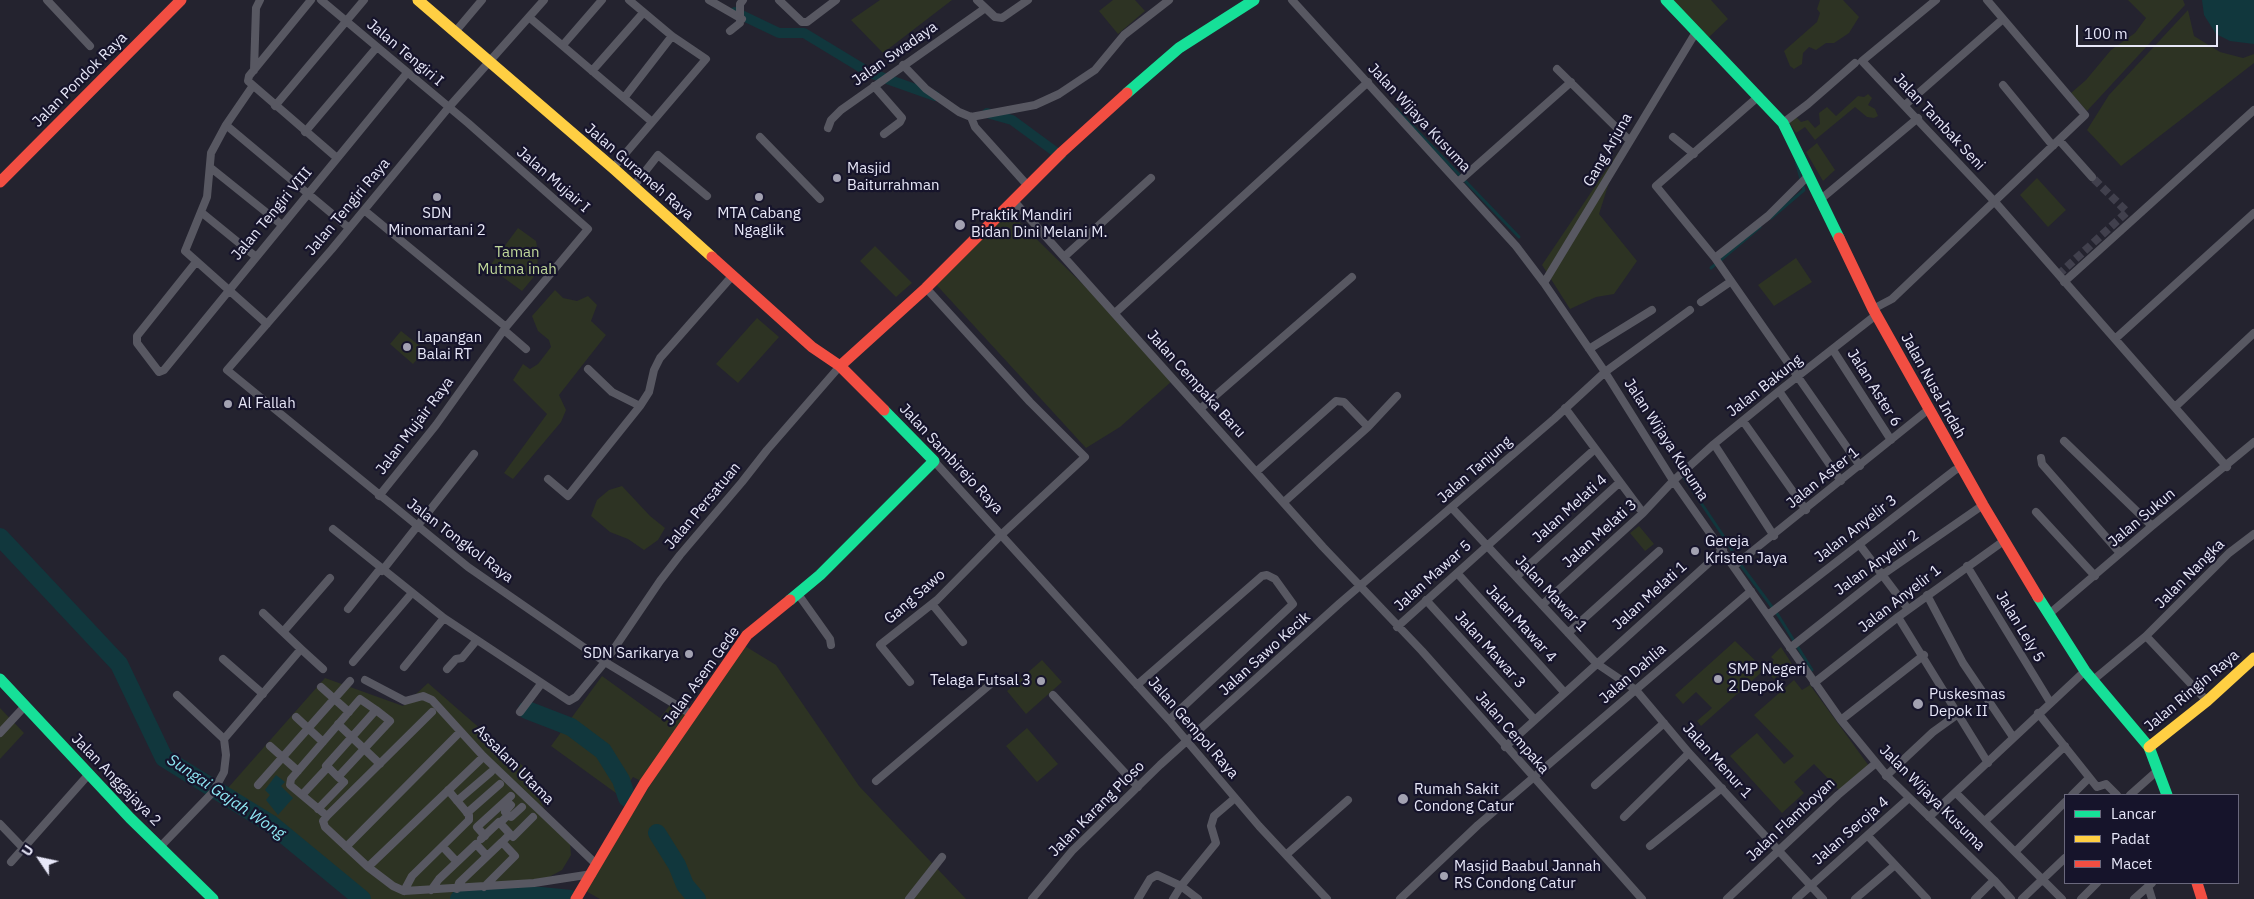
<!DOCTYPE html>
<html>
<head>
<meta charset="utf-8">
<style>
  body { margin:0 }
  #map { position:relative; width:2254px; height:899px; overflow:hidden; background:#24232f; font-family:"IBM Plex Sans",sans-serif }
  canvas { display:block }
  .legend { position:absolute; left:2064px; top:794px; width:175px; height:90px; box-sizing:border-box; background:#16142b; border:1px solid #6a687d; margin:0; padding:6px 9px; list-style:none; font-size:15px; color:#e7e7f8 }
  .legend li { display:flex; align-items:center; gap:10px; height:25px }
  .legend b { width:25px; border:1px solid #6a687d }
  .north { position:absolute; left:15px; top:834px; width:50px; height:50px; -webkit-text-stroke:4px #16142b; paint-order:stroke; rotate:304deg; font-size:14px; font-weight:700; line-height:20px; text-align:center; color:#e7e7f8 }
  .north::after { content:''; display:block; margin:auto; width:18px; height:22px; background:#e7e7f8; clip-path:polygon(50% 0,100% 100%,50% 72%,0 100%) }
  .scale { position:absolute; left:2076px; top:25px; width:142px; height:22px; box-sizing:border-box; border:2px solid #e7e7f8; border-top:0; padding-left:6px; font-size:15px; line-height:18px; white-space:nowrap; color:#e7e7f8; -webkit-text-stroke:4px #16142b; paint-order:stroke }
</style>
</head>
<body>
<div id="map">
<canvas width="2254" height="899"></canvas>
<ul class="legend">
<li><b style="height:6px;background:#16e098"></b>Lancar</li>
<li><b style="height:6px;background:#ffcf43"></b>Padat</li>
<li><b style="height:6px;background:#f24e42"></b>Macet</li>
</ul>
<div class="north">U</div>
<div class="scale">100 m</div>
</div>
<script>
const ctx = document.querySelector('canvas').getContext('2d');
ctx.lineJoin = 'round';
function fill(path, color) { ctx.fillStyle = color; ctx.fill(path, 'evenodd'); }
const poly = rows => new Path2D(rows.map(r => 'M' + r).join(''));
function stroke(path, color, width, dash) { ctx.strokeStyle = color; ctx.lineWidth = width; ctx.lineCap = dash ? 'butt' : 'round'; ctx.setLineDash(dash || []); ctx.stroke(path); }
function drawText(font, color, halo, rows, align = 'center') {
  ctx.font = font + ' "IBM Plex Sans",sans-serif'; ctx.lineWidth = 4.5; ctx.setLineDash([]); ctx.textBaseline = 'middle'; ctx.strokeStyle = halo; ctx.fillStyle = color; for (const [text, x, y, turn = 0] of rows) {
    ctx.save(); ctx.translate(x, y); ctx.rotate((+turn || 0) * Math.PI / 180); ctx.textAlign = isNaN(turn) ? turn : align; if (halo) ctx.strokeText(text, 0, 0); ctx.fillText(text, 0, 0); ctx.restore();
  }
}
const green = poly([
  [880,0,952,0,883,53,851,20],
  [1113,0,1135,0,1145,11,1118,34,1099,11],
  [1672,0,1711,0,1728,19,1708,38],
  [1820,0,1843,0,1859,17,1849,33,1834,43,1826,43,1816,50,1809,47,1803,53,1802,64,1794,69,1790,66,1784,51,1817,22,1820,13,1817,9],
  [2128,0,2183,0,2185,5,2087,111,2071,93,2086,80,2111,50,2135,33,2146,18],
  [2188,10,2194,36,2220,52,2243,58,2254,54,2254,63,2121,166,2087,130,2109,95],
  [1868,94,1872,98,1868,105,1875,109,1878,116,1874,118,1867,117,1855,107,1815,140,1805,127,1796,133,1787,119,1795,116,1801,122,1808,120,1815,128,1820,124,1819,113,1827,107,1836,116,1858,96,1864,97],
  [1817,143,1835,170,1823,181,1806,152],
  [1619,151,1599,214,1637,261,1614,294,1596,297,1570,309,1542,265],
  [2037,178,2066,210,2048,227,2020,195],
  [1010,213,1112,313,1172,381,1120,427,1086,448,932,280],
  [518,228,536,241,538,252,537,273,522,291,489,267],
  [875,246,912,283,896,297,860,261],
  [1796,258,1812,282,1774,306,1758,285],
  [555,290,563,298,577,301,588,296,597,305,591,321,606,335,559,395,566,410,561,422,513,479,504,473,547,414,513,380,523,364,530,369,538,364,551,347,549,340,538,331,532,316],
  [757,318,779,337,738,383,716,364],
  [401,331,425,350,413,364,390,344],
  [622,486,650,516,665,528,658,540,644,550,628,539,610,532,591,516,597,500,609,490],
  [1639,526,1654,544,1645,551,1630,533],
  [1735,641,1764,669,1774,660,1771,657,1781,647,1792,664,1774,679,1764,670,1701,726,1697,721,1712,708,1696,692,1683,704,1675,695],
  [740,643,776,665,859,786,966,899,600,899,584,890],
  [1042,660,1062,682,1026,714,1007,691],
  [602,676,660,718,673,701,688,714,643,782,633,777,620,796,551,746],
  [325,678,403,706,428,683,523,766,545,810,570,843,571,855,562,870,549,877,497,892,457,899,362,899,227,789],
  [1794,680,1802,690,1810,685,1869,766,1840,791,1814,764,1794,782,1804,793,1782,813,1730,756,1757,733,1784,764,1794,756,1754,715],
  [0,708,24,733,0,759],
  [1027,728,1058,764,1037,782,1006,746]
]);
const water = poly([
  [2202,0,2254,0,2254,44,2230,41,2216,34,2204,15],
  [276,775,285,782,281,786,293,798,278,815,266,800,270,795,265,790]
]);
const stream = poly([
  [1396,109,1519,237],
  [1771,218,1804,190,1796,161],
  [1711,268,1760,227],
  [1683,476,1728,543,1737,560,1778,615,1812,670]
]);
const canal = poly([
  [735,12,779,33,804,33,870,73,935,96],
  [987,113,1012,120,1061,156]
]);
const river = poly([
  [0,537,119,664,164,758,271,824,362,899],
  [527,710,571,727,603,751,621,780,627,798],
  [657,833,677,865,685,885,697,899],
  [459,899,473,895,541,896,571,899]
]);
const streetTunnel = poly([
  [2058,275,2127,212,2092,177]
]);
const street = poly([
  [47,0,90,46],
  [311,0,249,76,248,81,337,158],
  [321,0,468,123,588,229,506,327,436,425,379,496],
  [544,0,449,107,332,249,227,370,468,567,605,662,691,714],
  [709,0,742,19],
  [779,0,802,22,807,22,836,0],
  [977,0,995,17,1002,18,1028,0],
  [1292,0,1516,246,1544,283,1605,372,1672,479,1841,720,1887,776,1994,880,2011,899],
  [1936,0,1862,61,1995,202,2227,467],
  [530,18,651,121],
  [730,31,740,23,740,4,743,0],
  [455,32,482,0],
  [563,45,602,0],
  [903,65,926,89,959,112,971,117,1035,105,1059,94,1095,70,1124,35,1169,0],
  [1557,69,1629,140],
  [254,70,256,8,260,0],
  [592,71,643,13],
  [2003,85,2053,146],
  [874,86,902,118,900,122,884,134],
  [252,87,226,125,211,153,207,197,185,251,267,324],
  [1759,96,1656,186,1715,258,1860,466],
  [624,98,672,36],
  [1905,105,2003,19],
  [275,106,364,0],
  [971,117,975,127,1028,186],
  [1783,123,1808,104,1855,63],
  [226,125,349,228],
  [828,128,831,120,841,110,984,9],
  [305,132,377,47],
  [760,137,820,199],
  [1673,137,1694,154],
  [2059,140,2092,177],
  [211,168,282,225],
  [613,168,706,59,672,36,629,0],
  [1458,182,1571,82],
  [633,187,658,155,707,196],
  [1821,199,1918,118],
  [1013,200,1323,547,1422,651,1642,899],
  [364,210,506,327],
  [201,212,255,256],
  [1064,257,1151,178],
  [1715,258,1768,216,1809,175],
  [196,262,137,336,137,343,159,372,164,370,407,73],
  [2064,282,2254,110],
  [1544,283,1696,32],
  [1701,302,1730,282],
  [1873,309,1892,299,2085,115,1987,0],
  [1115,313,1368,82],
  [504,330,526,349],
  [2115,339,2254,213],
  [1589,349,1652,310],
  [1833,350,1891,440],
  [588,369,612,392,640,406],
  [1779,391,1841,481],
  [2175,407,2254,333],
  [1565,408,1643,513],
  [1200,409,1352,277],
  [1743,421,1806,510],
  [2064,441,2152,526],
  [1714,444,1774,536],
  [2041,458,2042,464,2120,553],
  [934,461,1169,720,1259,826,1327,899],
  [1256,472,1336,401,1344,402,1368,427],
  [548,479,568,496,640,406,649,392,654,370,660,358,733,275],
  [1284,502,1368,427,1397,396],
  [1452,508,1596,663,1636,690,1689,753,1823,899],
  [2036,512,2095,576],
  [333,529,444,618,569,701,576,697,605,662,660,581,680,555,742,482,767,450,840,366],
  [1859,544,1908,609],
  [1734,566,1929,409],
  [1967,566,2050,702],
  [382,571,474,454],
  [1458,574,1564,692],
  [1516,577,1620,482],
  [798,594,830,639,831,645],
  [1927,595,1963,663,2013,737],
  [1426,600,1534,719],
  [932,604,963,642],
  [1542,605,1643,513,1673,481,1714,444,1779,391,1876,315],
  [348,609,380,569],
  [1768,615,1955,470,1962,468],
  [2048,615,2152,526,2254,442],
  [1898,617,1988,763],
  [1397,627,1595,449],
  [283,632,330,578],
  [1568,633,1659,551],
  [2146,636,2207,701],
  [1790,648,1882,575,1983,505],
  [301,649,323,669],
  [223,659,263,694],
  [353,662,411,594],
  [404,667,444,618],
  [447,669,456,659,462,658,476,641],
  [365,680,405,701,423,696,432,700,483,756,597,865],
  [2092,681,2146,636,2229,553,2254,534],
  [910,682,880,645,937,600,1001,535,1085,457,1030,402,926,288],
  [1814,683,1898,617,2005,540],
  [1137,685,1262,576,1267,575,1275,579,1293,604,1169,720],
  [321,687,349,712],
  [1053,695,1138,787],
  [432,712,327,816,323,821,325,827,368,867,393,886,404,891,534,883,592,874],
  [520,712,541,684],
  [2038,713,2097,787,2106,784,2117,795],
  [296,717,323,742],
  [1841,720,1924,655],
  [338,724,380,764],
  [0,733,25,706],
  [224,739,301,649,263,613],
  [270,746,298,771],
  [1505,747,1723,550],
  [326,766,376,710,360,699,291,779,290,785,327,816],
  [1886,776,1933,732,1958,714],
  [876,781,993,682],
  [258,785,350,681],
  [1595,785,1664,723],
  [1956,793,2062,899],
  [302,795,328,767,338,777],
  [2072,795,2089,778],
  [2130,795,2157,771],
  [457,801,491,772],
  [506,801,511,805,505,812,508,815],
  [318,809,344,782,338,777,390,721,376,710],
  [467,813,500,784],
  [1624,817,1689,753],
  [1929,817,2085,671],
  [1985,821,2065,746],
  [500,823,508,815,511,817,522,807],
  [0,824,23,848],
  [485,836,477,827,511,796],
  [1868,836,1927,899],
  [481,839,499,822,510,834],
  [161,846,213,792,224,772,226,755,224,739,177,695],
  [1650,846,1722,788],
  [346,847,457,735],
  [443,847,457,862],
  [2015,852,2065,802],
  [1287,854,1348,800],
  [11,862,89,774],
  [368,867,480,760],
  [2148,886,2152,899],
  [484,887,515,856,502,842,510,834,513,837,533,817],
  [457,889,459,883,502,842],
  [431,890,439,879,476,844,487,856],
  [404,891,412,876,469,820,469,815,448,790],
  [909,899,942,857],
  [1032,899,1072,851,1160,765,1340,603,1554,419,1605,372,1690,310],
  [1138,899,1150,879,1157,875,1181,886,1216,843,1211,826,1214,816,1235,798],
  [1173,899,1181,886,1198,899],
  [1400,899,1478,825,1751,591],
  [1727,899,1838,795,1876,763],
  [1796,899,1909,798],
  [1855,899,1895,865],
  [1975,899,1994,880],
  [2022,899,2065,858],
  [2081,899,2097,883],
  [2134,899,2152,883]
]);
const fast = poly([
  [1666,0,1783,123,1839,238],
  [1127,93,1179,48,1254,0],
  [2038,597,2085,671,2149,747,2167,795],
  [790,600,820,575,934,461,884,410],
  [0,679,130,818,213,899]
]);
const slow = poly([
  [418,0,613,168,712,257],
  [2149,747,2207,701,2254,658]
]);
const jam = poly([
  [0,182,181,0],
  [1839,238,1873,309,1983,505,2038,597],
  [712,257,812,347,840,366,884,410],
  [840,366,926,288,1062,152,1127,93],
  [2197,883,2202,899],
  [576,899,644,784,747,635,790,600]
]);
const markers = [
  [837,178,5,"#a3a2b2"],
  [437,197,5,"#a3a2b2"],
  [759,197,5,"#a3a2b2"],
  [960,225,6,"#a3a2b2"],
  [407,347,5,"#a3a2b2"],
  [228,404,5,"#a3a2b2"],
  [1695,551,5,"#a3a2b2"],
  [689,654,5,"#a3a2b2"],
  [1718,679,5,"#a3a2b2"],
  [1041,681,5,"#a3a2b2"],
  [1918,704,6,"#a3a2b2"],
  [1403,799,6,"#a3a2b2"],
  [1444,876,5,"#a3a2b2"]
];
const streetNames = [
  ["Jalan Tengiri I",405,53,40],
  ["Jalan Swadaya",895,54,-35],
  ["Jalan Pondok Raya",80,80,-45],
  ["Jalan Wijaya Kusuma",1419,118,47],
  ["Jalan Tambak Seni",1939,122,47],
  ["Gang Arjuna",1608,150,-60],
  ["Jalan Gurameh Raya",639,172,41],
  ["Jalan Mujair I",553,180,41],
  ["Jalan Tengiri Raya",348,207,-50],
  ["Jalan Tengiri VIII",272,214,-50],
  ["Jalan Cempaka Baru",1196,384,48],
  ["Jalan Bakung",1765,386,-38],
  ["Jalan Nusa Indah",1933,386,61],
  ["Jalan Aster 6",1874,388,58],
  ["Jalan Mujair Raya",415,426,-53],
  ["Jalan Wijaya Kusuma",1666,440,57],
  ["Jalan Sambirejo Raya",951,459,47],
  ["Jalan Tanjung",1475,470,-41],
  ["Jalan Aster 1",1823,478,-39],
  ["Jalan Persatuan",703,506,-50],
  ["Jalan Melati 4",1570,509,-42],
  ["Jalan Sukun",2142,518,-40],
  ["Jalan Anyelir 3",1856,529,-38],
  ["Jalan Melati 3",1600,534,-42],
  ["Jalan Tongkol Raya",460,541,37],
  ["Jalan Anyelir 2",1877,563,-36],
  ["Jalan Nangka",2190,574,-45],
  ["Jalan Mawar 5",1433,576,-42],
  ["Jalan Mawar 1",1551,594,47],
  ["Jalan Melati 1",1650,596,-42],
  ["Gang Sawo",915,597,-41],
  ["Jalan Anyelir 1",1900,599,-38],
  ["Jalan Mawar 4",1521,624,48],
  ["Jalan Lely 5",2020,627,59],
  ["Jalan Mawar 3",1490,650,48],
  ["Jalan Sawo Kecik",1265,654,-42],
  ["Jalan Dahlia",1633,674,-41],
  ["Jalan Asem Gede",702,676,-54],
  ["Jalan Ringin Raya",2192,691,-40],
  ["Jalan Gempol Raya",1193,728,49],
  ["Jalan Cempaka",1512,733,49],
  ["Jalan Menur 1",1717,761,48],
  ["Assalam Utama",514,765,45],
  ["Jalan Anggajaya 2",116,780,46],
  ["Jalan Wijaya Kusuma",1932,798,45],
  ["Jalan Karang Ploso",1097,809,-45],
  ["Jalan Flamboyan",1791,820,-43],
  ["Jalan Seroja 4",1851,831,-41]
];
const poiNames = [
  ["Masjid",847,169],
  ["Baiturrahman",847,186],
  ["SDN",437,214,"center"],
  ["Minomartani 2",437,231,"center"],
  ["MTA Cabang",759,214,"center"],
  ["Ngaglik",759,231,"center"],
  ["Praktik Mandiri",971,216],
  ["Bidan Dini Melani M.",971,233],
  ["Lapangan",417,338],
  ["Balai RT",417,355],
  ["Al Fallah",238,404],
  ["Gereja",1705,542],
  ["Kristen Jaya",1705,559],
  ["SDN Sarikarya",679,654,"right"],
  ["SMP Negeri",1728,670],
  ["2 Depok",1728,687],
  ["Telaga Futsal 3",1031,681,"right"],
  ["Puskesmas",1929,695],
  ["Depok II",1929,712],
  ["Rumah Sakit",1414,790],
  ["Condong Catur",1414,807],
  ["Masjid Baabul Jannah",1454,867],
  ["RS Condong Catur",1454,884]
];
const parkNames = [
  ["Taman",517,253],
  ["Mutma inah",517,270]
];
const waterNames = [
  ["Sungai Gajah Wong",226,797,34]
];
fill(green, '#2d3323');
fill(water, '#11373d');
stroke(stream, '#11373d', 3);
stroke(canal, '#11373d', 10);
stroke(river, '#11373d', 18);
stroke(streetTunnel, '#41404d', 8, [8, 4]);
stroke(street, '#585862', 8);
stroke(fast, '#16e098', 11);
stroke(slow, '#ffcf43', 11);
stroke(jam, '#f24e42', 11);
for (const [x, y, r, color] of markers) { const dot = new Path2D(); dot.arc(x, y, r, 0, 2 * Math.PI); ctx.fillStyle = color; ctx.fill(dot); stroke(dot, '#16142b', 2); }
drawText('15px', '#e7e7f8', '#16142b', streetNames);
drawText('15px', '#e7e7f8', '#16142b', poiNames, 'left');
drawText('15px', '#c1d99a', '#16142b', parkNames);
drawText('italic 16px', '#8fe9f5', '#16142b', waterNames);
</script>
</body>
</html>
